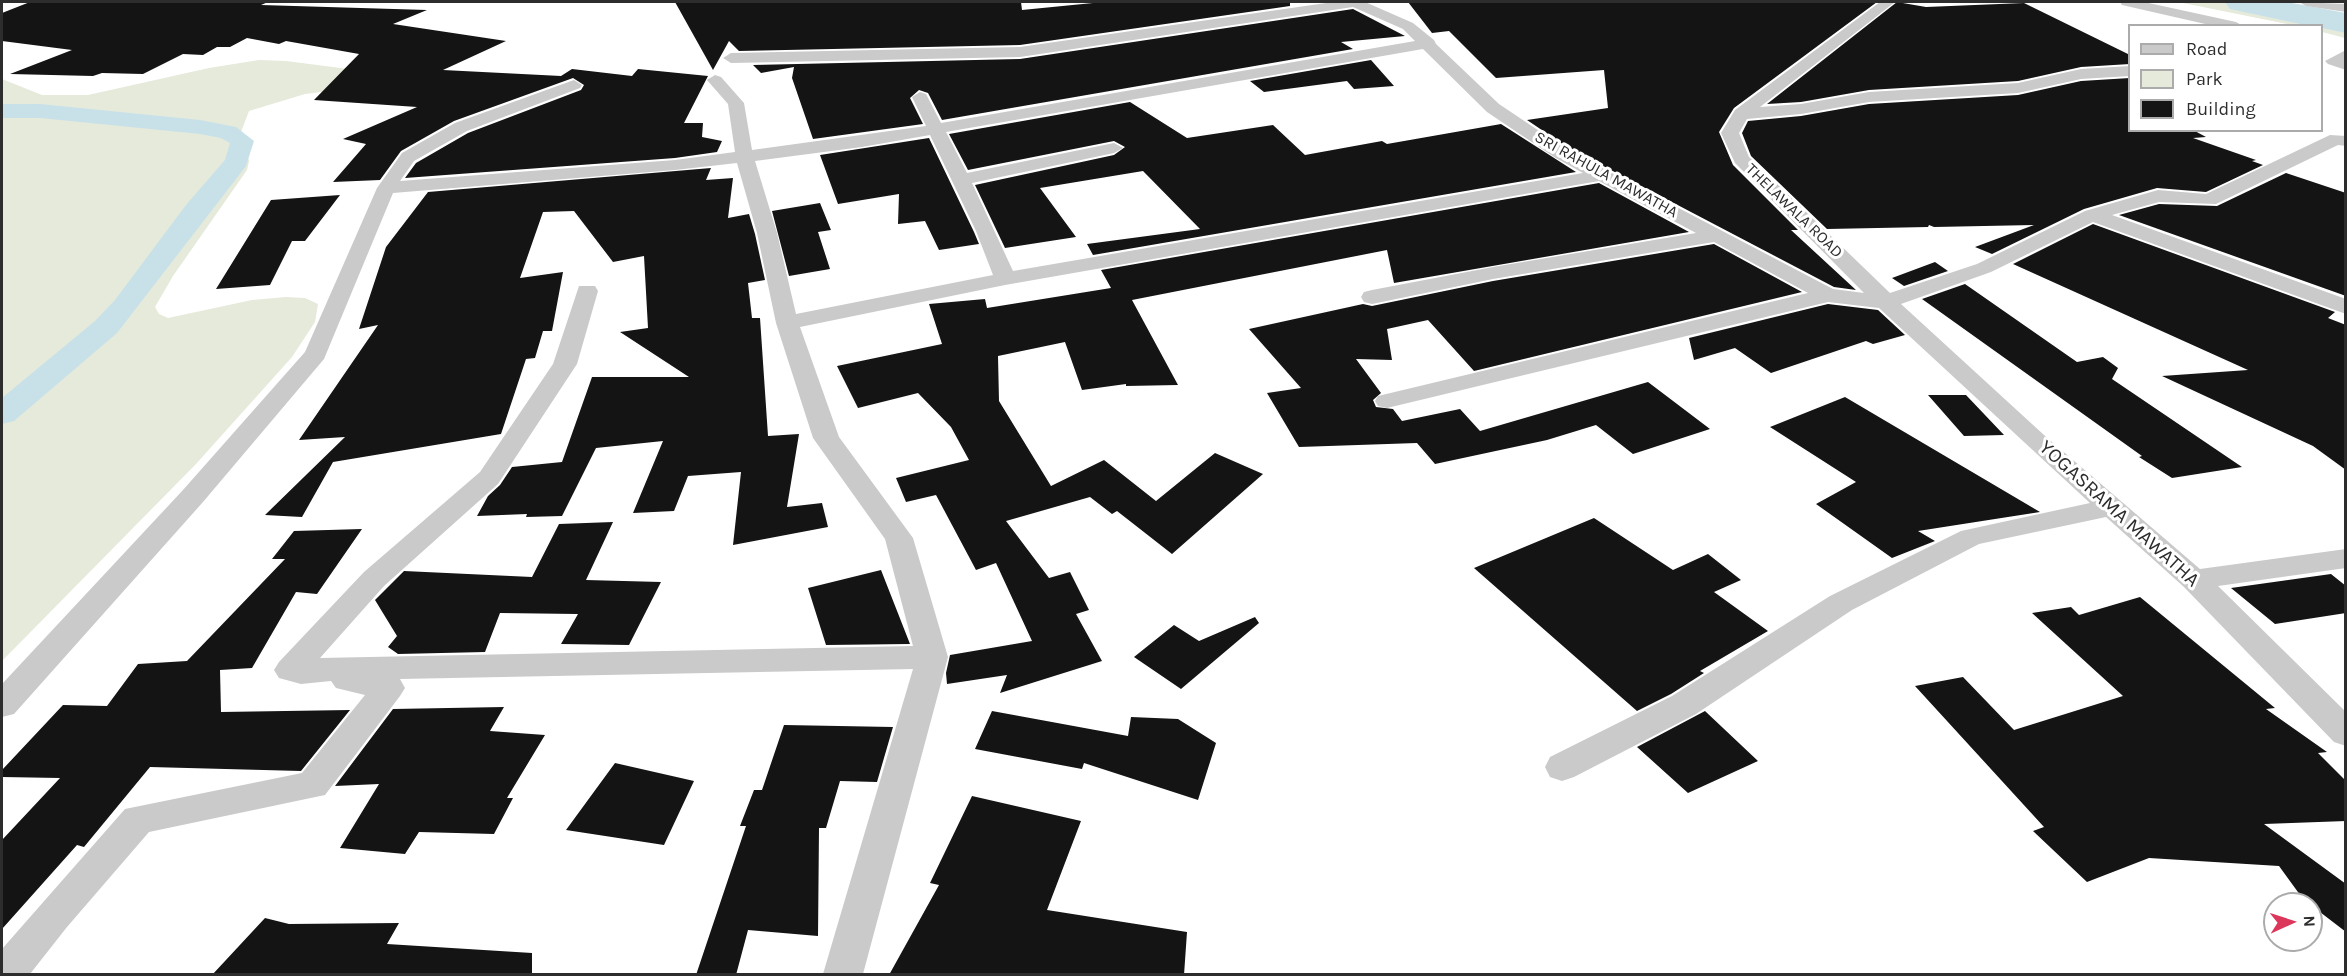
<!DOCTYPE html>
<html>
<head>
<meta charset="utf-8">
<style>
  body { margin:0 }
  #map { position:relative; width:2347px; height:976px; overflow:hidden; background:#fff; font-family:Karla,sans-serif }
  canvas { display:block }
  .frame { position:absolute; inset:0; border:3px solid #2d2d2d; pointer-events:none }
  .legend { position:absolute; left:2128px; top:24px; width:195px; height:108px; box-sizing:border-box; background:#fff; border:2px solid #ababab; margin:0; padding:8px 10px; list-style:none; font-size:18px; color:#2d2d2d }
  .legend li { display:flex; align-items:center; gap:12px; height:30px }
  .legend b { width:30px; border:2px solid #ababab }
  .north { position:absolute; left:2263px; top:892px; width:60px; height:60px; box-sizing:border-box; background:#fff; border:2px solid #ababab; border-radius:50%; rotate:87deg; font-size:16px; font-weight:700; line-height:24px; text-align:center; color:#2d2d2d }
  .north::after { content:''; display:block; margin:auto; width:21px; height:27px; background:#dd365b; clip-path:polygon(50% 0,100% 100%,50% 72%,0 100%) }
</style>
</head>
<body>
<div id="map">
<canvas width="2347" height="976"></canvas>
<div class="frame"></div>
<ul class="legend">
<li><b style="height:8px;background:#cacaca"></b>Road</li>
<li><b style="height:16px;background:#e5eadb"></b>Park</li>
<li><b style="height:16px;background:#141414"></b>Building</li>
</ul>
<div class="north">N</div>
</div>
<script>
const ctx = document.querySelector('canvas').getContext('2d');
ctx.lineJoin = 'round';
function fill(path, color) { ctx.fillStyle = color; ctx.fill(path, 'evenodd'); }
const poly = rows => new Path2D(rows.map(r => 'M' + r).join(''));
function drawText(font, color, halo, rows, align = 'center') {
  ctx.font = font + ' Karla,sans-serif'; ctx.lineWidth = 6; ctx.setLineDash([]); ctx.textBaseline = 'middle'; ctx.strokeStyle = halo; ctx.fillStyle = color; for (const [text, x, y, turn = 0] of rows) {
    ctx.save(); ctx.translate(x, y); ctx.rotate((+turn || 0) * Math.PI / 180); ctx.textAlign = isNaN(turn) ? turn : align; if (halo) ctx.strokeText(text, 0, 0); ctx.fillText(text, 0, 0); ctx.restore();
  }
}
const green = poly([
  [2178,2,2242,2,2345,23,2345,38,2322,32,2322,26,2292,25],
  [259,60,286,61,364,71,337,90,305,94,249,111,241,132,249,161,247,170,173,276,155,307,159,314,168,318,252,300,286,297,305,298,318,304,315,322,292,357,196,464,2,661,2,79,42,95,88,95,209,68]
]);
const canal = poly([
  [2,104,40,104,200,120,236,127,254,141,246,166,117,333,14,421,2,424,2,398,95,321,115,300,186,205,225,160,230,143,221,138,200,134,40,118,2,118,2,104]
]);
const river = poly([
  [2225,2,2287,2,2346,13,2346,33,2322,28,2322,26,2310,26,2230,9,2225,2]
]);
const building = poly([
  [30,2,268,2,261,5,427,10,393,24,506,41,443,70,561,76,572,69,632,76,638,69,708,76,684,123,703,123,702,137,722,141,717,152,675,158,405,178,416,163,468,133,581,90,584,85,573,78,454,121,401,151,380,180,333,182,366,144,343,139,417,107,314,100,359,54,286,41,279,44,247,38,230,47,217,47,203,55,183,54,143,74,102,73,93,76,10,74,72,50,2,41,2,13],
  [675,2,1021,2,1022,10,1103,2,1290,2,1290,6,1020,45,739,51,729,41,713,70],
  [1408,2,1877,2,1734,108,1719,132,1733,165,1798,230,1791,230,1856,290,1834,287,1567,147,1527,120,1608,108,1604,70,1496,78,1449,31,1432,33],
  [1897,2,1926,7,2024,3,2130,55,2130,64,2081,67,2018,81,1869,90,1801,102,1767,104],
  [1353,9,1405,36,1341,42,1353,49,942,120,928,93,919,90,910,98,923,124,813,139,792,78,794,67,761,73,753,65,1020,59],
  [1371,60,1394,86,1354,89,1347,81,1264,92,1250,81],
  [2130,78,2130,130,2193,130,2206,137,2193,138,2256,160,2252,161,2263,165,2206,192,2157,188,2084,209,1992,254,1975,247,2034,225,1934,227,1929,225,1928,227,1827,229,1751,156,1742,133,1748,121,1801,116,1869,104,2018,95,2081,81],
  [1130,102,1187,138,1273,125,1305,155,1382,141,1387,144,1501,124,1576,172,1093,255,1087,244,1200,229,1143,171,1040,188,1076,237,1005,248,975,185,1114,155,1125,147,1114,141,968,170,949,134],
  [929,138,974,232,979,244,939,250,925,221,898,224,899,194,838,204,820,155],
  [711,168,706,180,733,178,728,218,749,214,755,234,765,280,748,283,752,318,760,318,768,436,799,434,787,507,822,503,828,527,733,545,741,472,688,476,674,511,633,513,663,441,596,448,562,516,526,517,527,514,477,516,488,496,500,485,512,467,562,462,592,377,689,377,620,332,648,328,644,256,613,262,574,211,543,212,520,278,563,272,552,331,543,331,535,358,526,359,501,434,333,462,302,517,265,515,345,437,299,440,378,325,359,329,386,247,428,192],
  [2286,173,2346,193,2346,296,2119,215,2159,204,2217,206],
  [1599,183,1689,232,1394,283,1387,250,1132,300,1178,385,1126,386,1126,384,1082,390,1065,342,998,356,999,401,1051,486,1104,460,1156,501,1215,453,1263,474,1172,554,1117,511,1112,514,1090,497,1006,521,1049,578,1070,572,1089,610,1076,614,1102,661,1000,693,1007,675,947,684,946,673,950,655,1032,641,996,563,976,570,936,495,906,502,896,478,969,460,951,427,918,393,858,408,837,366,942,344,929,304,985,299,987,308,1111,288,1101,270],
  [340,195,305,241,292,241,270,285,216,289,271,200],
  [820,203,831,230,818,232,830,269,789,276,772,211],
  [2093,224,2335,312,2328,318,2346,325,2346,470,2313,446,2162,376,2248,370,2013,264],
  [1714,244,1802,292,1474,371,1428,320,1387,329,1392,360,1356,359,1381,393,1373,400,1376,407,1393,409,1402,421,1460,409,1480,431,1648,382,1710,429,1633,454,1596,425,1547,440,1435,464,1417,443,1299,447,1267,393,1301,388,1249,329,1363,304,1372,306,1493,281],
  [1935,262,1948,271,1904,286,1892,278],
  [1965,284,2077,362,2103,357,2118,368,2112,379,2242,467,2172,478,2139,457,2142,456,1922,299],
  [1828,304,1878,310,1905,335,1873,344,1866,341,1771,373,1735,348,1694,360,1689,338],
  [1928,395,1966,395,2004,435,1964,436],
  [1845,397,2040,512,1918,531,1935,541,1892,558,1816,504,1856,482,1770,427],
  [1594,518,1673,570,1708,554,1741,580,1714,592,1768,631,1700,671,1704,673,1671,694,1637,711,1474,568],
  [613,522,586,580,661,582,629,645,561,644,578,614,500,613,485,652,398,654,388,647,397,636,375,600,404,571,532,577,559,524],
  [362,529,317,594,296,592,252,668,220,670,221,712,350,710,301,771,150,767,84,847,77,845,2,929,2,840,60,778,2,777,2,770,63,705,107,706,138,664,187,661,285,559,272,559,294,531],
  [881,570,910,644,826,645,808,588],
  [2331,574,2346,586,2346,613,2275,624,2231,588],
  [2140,597,2275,708,2266,709,2327,752,2318,753,2346,781,2346,821,2264,824,2346,884,2346,932,2303,899,2279,866,2149,858,2087,882,2033,831,2044,827,1915,686,1963,677,2014,730,2123,696,2032,613,2071,607,2079,615],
  [1255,617,1259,623,1181,689,1134,657,1174,625,1199,641],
  [504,707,490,731,545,735,507,798,513,798,494,834,419,832,405,854,340,848,379,784,335,786,393,709],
  [992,711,1128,736,1131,717,1178,719,1216,743,1198,800,1084,763,1082,769,975,749],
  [1705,711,1758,761,1688,793,1637,747],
  [784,725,893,727,877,782,840,781,826,828,819,828,818,936,748,930,736,975,696,975,746,826,740,826,754,790,762,790],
  [615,763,694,781,664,845,566,830],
  [972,796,1081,821,1047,910,1187,932,1184,975,889,975,939,885,930,883],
  [265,918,289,924,399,923,387,944,532,953,532,975,212,975]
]);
const street = poly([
  [1333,2,1365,2,1413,23,1434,40,1436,44,1499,104,1566,149,1833,289,1864,293,1735,163,1721,133,1735,110,1880,2,1895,2,1760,107,1801,104,1869,92,2018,83,2081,69,2130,66,2130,76,2081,79,2018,93,1869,102,1801,114,1747,119,1739,133,1749,157,1890,293,1977,264,2085,211,2158,190,2206,194,2330,135,2346,136,2346,146,2338,145,2216,204,2159,202,2112,215,2346,299,2346,314,2093,222,1991,272,1901,304,2044,435,2200,569,2346,549,2346,568,2218,586,2346,712,2346,746,2334,742,2184,587,2106,517,1979,544,1852,610,1696,714,1574,777,1562,781,1550,777,1545,767,1550,757,1672,696,1830,596,1961,531,2090,503,1879,308,1828,302,1387,408,1378,406,1375,401,1378,396,1808,293,1714,242,1493,279,1372,304,1364,302,1361,297,1364,292,1372,290,1493,267,1696,233,1599,181,1005,285,800,327,839,437,913,538,948,657,863,974,823,974,913,669,400,679,405,688,400,696,325,795,149,832,67,927,30,974,2,974,2,949,125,809,302,773,365,695,336,688,331,681,301,684,279,678,274,670,279,662,364,572,480,472,553,364,579,286,595,286,598,291,577,364,498,484,384,586,320,658,913,646,885,539,813,438,776,323,757,233,737,163,675,170,393,193,324,359,203,502,14,714,2,717,2,684,183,490,305,352,377,188,402,153,455,123,574,80,582,85,580,88,467,131,414,161,400,181,675,160,735,152,728,104,707,80,715,75,721,77,744,103,752,150,926,126,912,97,920,92,926,94,941,123,1415,41,1403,29,1353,7,1020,57,731,63,723,58,731,53,1020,47,1333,2],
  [1423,49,1487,112,1554,157,1583,173,1013,271,972,183,1114,153,1123,148,1114,143,967,173,946,132,1423,49],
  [930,135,976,231,993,275,796,314,777,233,755,161,862,147,930,135],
  [2120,2,2144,2,2236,22,2243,26,2214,26,2122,5,2120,2],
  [2299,2,2346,4,2346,12,2306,6,2299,2],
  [2346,50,2346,70,2328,64,2325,61,2346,50]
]);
const farStreetnames = [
  ["SRI RAHULA MAWATHA",1606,175,29],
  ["THELAWALA ROAD",1794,211,44]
];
const streetNames = [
  ["YOGASRAMA MAWATHA",2119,514,42]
];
fill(green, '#e5eadb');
fill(canal, '#c8e1e9');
fill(river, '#c8e1e9');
fill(building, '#141414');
fill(street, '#cacaca');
drawText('16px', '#2d2d2d', '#fff', farStreetnames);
drawText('20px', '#2d2d2d', '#fff', streetNames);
</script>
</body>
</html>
